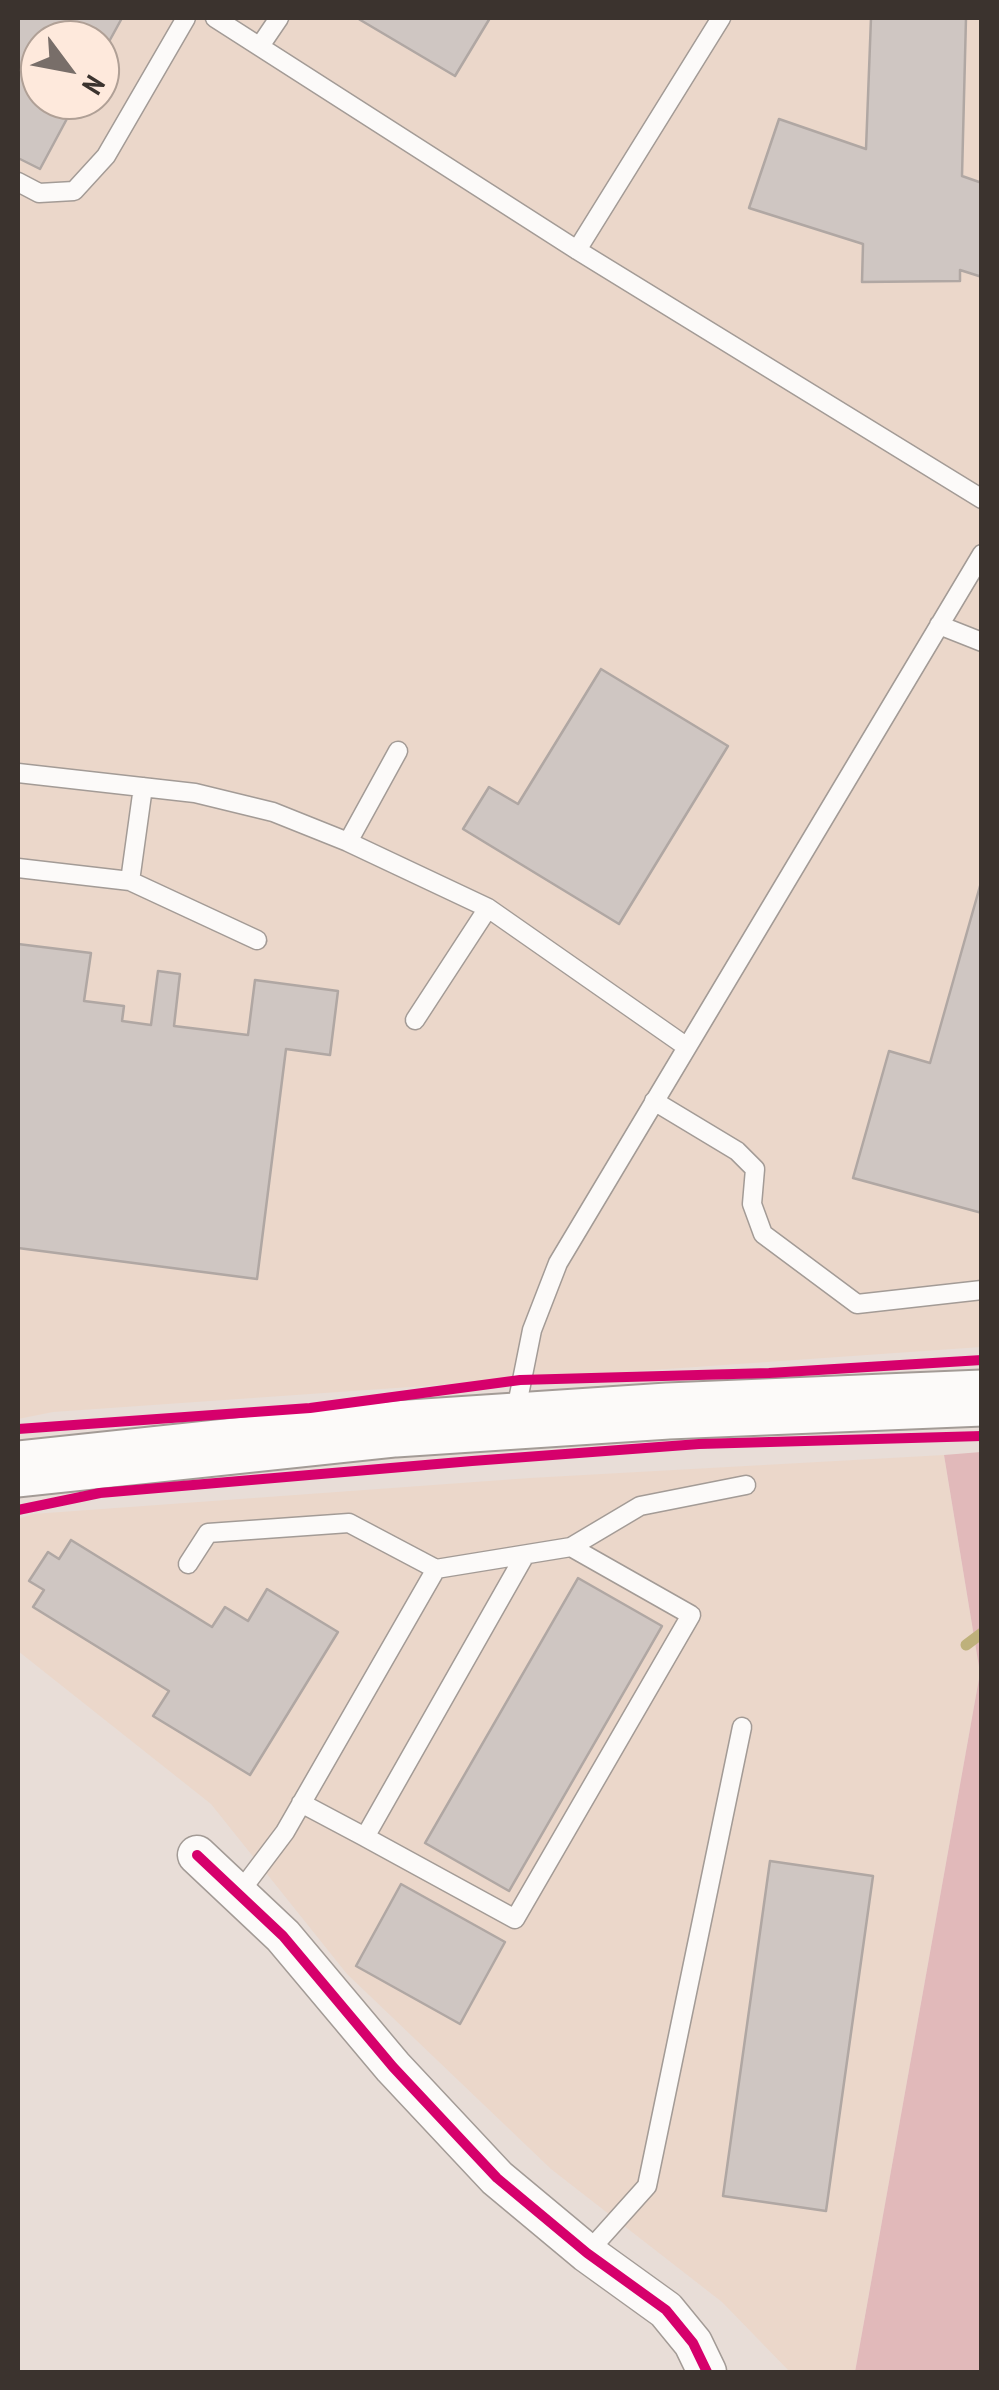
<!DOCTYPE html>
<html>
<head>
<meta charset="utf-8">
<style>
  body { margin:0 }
  #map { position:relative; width:999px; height:2390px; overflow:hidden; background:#e8ddd7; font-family:"PT Sans Narrow",sans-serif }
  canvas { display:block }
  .frame { position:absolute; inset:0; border:20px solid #3b332e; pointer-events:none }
  .north { position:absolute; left:20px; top:20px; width:100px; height:100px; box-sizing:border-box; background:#fee9dc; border:2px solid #b0a096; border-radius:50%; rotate:122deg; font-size:28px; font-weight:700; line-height:40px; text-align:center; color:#3b332e }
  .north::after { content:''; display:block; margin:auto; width:35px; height:45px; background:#786e69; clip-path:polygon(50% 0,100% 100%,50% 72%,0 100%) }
</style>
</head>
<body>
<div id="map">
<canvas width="999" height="2390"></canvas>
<div class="frame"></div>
<div class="north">N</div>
</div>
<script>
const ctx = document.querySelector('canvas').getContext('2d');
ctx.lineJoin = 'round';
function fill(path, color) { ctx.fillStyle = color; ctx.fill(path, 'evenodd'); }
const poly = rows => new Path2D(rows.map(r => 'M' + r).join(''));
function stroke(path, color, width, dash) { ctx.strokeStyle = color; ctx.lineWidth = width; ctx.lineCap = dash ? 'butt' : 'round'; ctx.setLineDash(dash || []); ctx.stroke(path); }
const built = poly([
  [18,18,981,18,981,1347,53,1412,18,1419],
  [40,40,100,40,100,100,40,100],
  [944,1455,980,1673,855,2372,790,2372,722,2302,551,2169,347,1974,211,1804,18,1651,18,1519,33,1514,530,1478]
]);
const green = poly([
  [981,1452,981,2372,855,2372,980,1673,944,1455]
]);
const stream = poly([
  [966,1645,982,1633]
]);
const building = poly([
  [18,18,122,18,100,58,100,40,40,40,40,100,77,100,40,169,18,158,18,18],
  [357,18,490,18,455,76,357,18],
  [871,18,966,18,962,176,982,183,982,277,960,270,960,281,862,282,863,244,749,208,779,119,866,149,871,18],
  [601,669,728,746,619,924,463,829,489,787,518,804,601,669],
  [982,879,982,1213,853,1178,889,1051,930,1063,982,879],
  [18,944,91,953,84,1001,124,1006,122,1021,151,1025,158,971,180,974,174,1026,248,1035,255,980,338,991,330,1055,286,1049,257,1279,18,1248,18,944],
  [71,1540,212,1627,225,1607,248,1621,267,1589,338,1632,250,1775,153,1716,169,1691,33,1607,44,1590,29,1581,48,1552,59,1559,71,1540],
  [578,1578,662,1626,509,1891,425,1843,578,1578],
  [770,1861,873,1876,826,2211,723,2196,770,1861],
  [401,1884,505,1942,460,2024,356,1966,401,1884]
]);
const lane = poly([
  [215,18,577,250,982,499],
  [260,46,279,18],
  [18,182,39,193,74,191,106,156,186,18],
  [577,250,721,18],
  [939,625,982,642],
  [18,773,195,793,273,812,348,842,488,908,687,1047],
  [348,842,398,751],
  [18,868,130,881,257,940],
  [130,881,143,787],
  [415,1020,488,908],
  [654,1101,737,1151,755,1169,752,1204,763,1234,857,1304,982,1290],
  [515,1415,532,1330,558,1263,982,554],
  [188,1564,208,1533,349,1523,436,1569],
  [301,1803,365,1837,525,1555],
  [365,1837,515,1919,691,1615,571,1547],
  [239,1893,285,1832,436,1569,571,1547,640,1506,746,1485],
  [587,2253,647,2186,742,1727]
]);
const street = poly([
  [197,1855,283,1936,393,2067,497,2178,587,2253,666,2310,693,2343,707,2372]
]);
const primary = poly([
  [18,1469,395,1429,668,1411,982,1398]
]);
const cycleway = poly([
  [18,1429,310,1408,520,1380,769,1373,982,1360],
  [18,1510,100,1493,472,1461,699,1444,982,1436],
  [197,1855,283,1936,393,2067,497,2178,587,2253,666,2310,693,2343,707,2372]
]);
fill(built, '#ebd7ca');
fill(green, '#e1b9ba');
stroke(stream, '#beb17b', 11);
fill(building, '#cfc6c2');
stroke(building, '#b0a7a3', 2.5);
stroke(lane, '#a39b96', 21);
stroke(street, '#a39b96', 41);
stroke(primary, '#a39b96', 59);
stroke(lane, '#fcfaf9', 18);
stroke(street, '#fcfaf9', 38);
stroke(primary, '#fcfaf9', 55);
stroke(cycleway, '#d6006c', 10);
</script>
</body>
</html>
